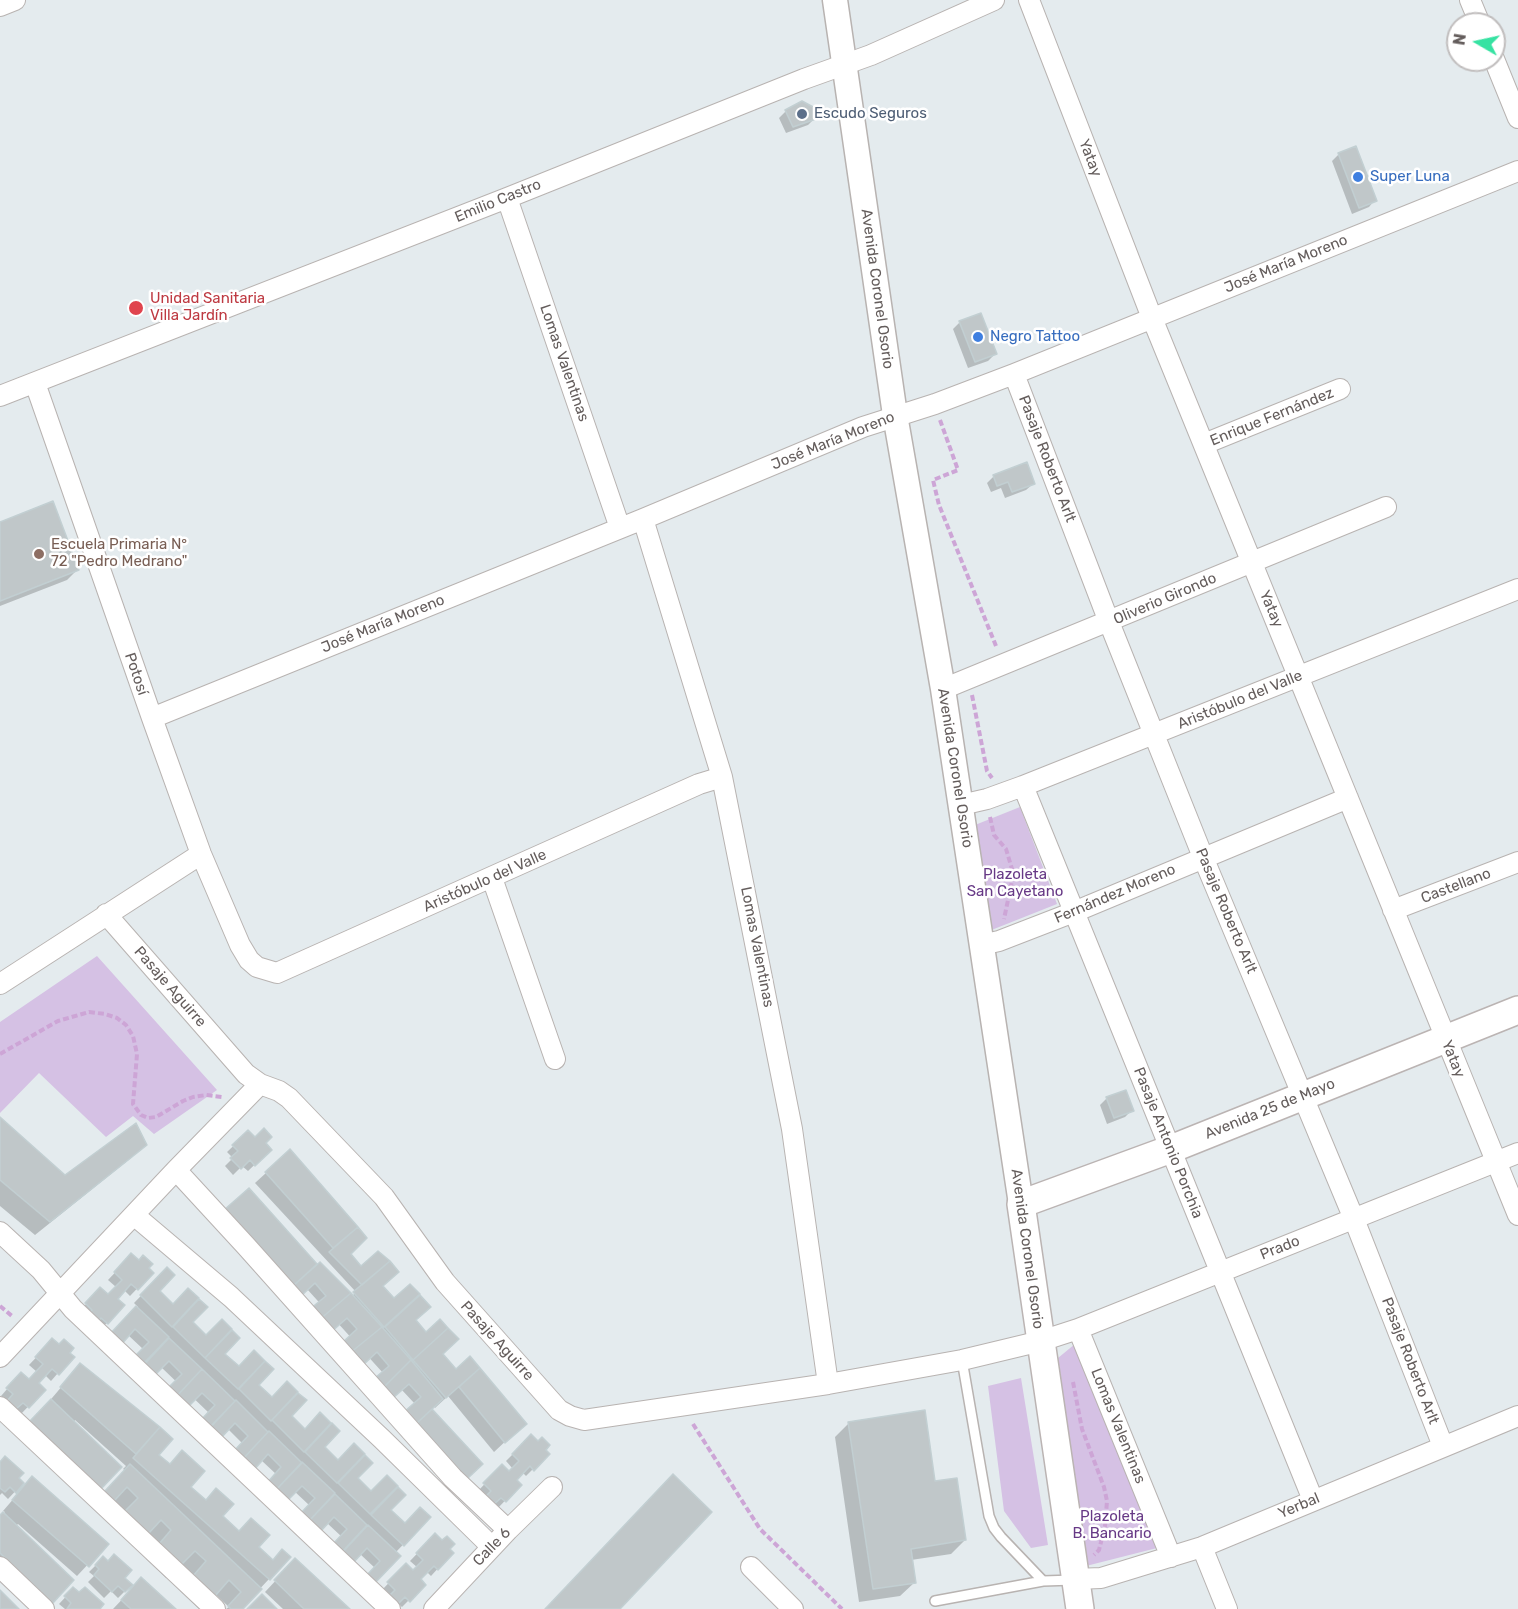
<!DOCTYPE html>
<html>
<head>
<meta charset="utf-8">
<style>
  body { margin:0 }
  #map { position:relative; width:1518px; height:1609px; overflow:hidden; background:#e4ebee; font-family:Rubik,sans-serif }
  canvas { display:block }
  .north { position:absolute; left:1446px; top:12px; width:60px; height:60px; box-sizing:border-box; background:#fff; border:2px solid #c1bebe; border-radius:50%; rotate:279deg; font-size:16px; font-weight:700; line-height:24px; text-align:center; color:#645d5c }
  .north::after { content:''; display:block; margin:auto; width:21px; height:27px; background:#36e2a2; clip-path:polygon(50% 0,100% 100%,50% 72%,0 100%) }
</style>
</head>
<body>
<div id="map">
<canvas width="1518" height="1609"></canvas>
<div class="north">N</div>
</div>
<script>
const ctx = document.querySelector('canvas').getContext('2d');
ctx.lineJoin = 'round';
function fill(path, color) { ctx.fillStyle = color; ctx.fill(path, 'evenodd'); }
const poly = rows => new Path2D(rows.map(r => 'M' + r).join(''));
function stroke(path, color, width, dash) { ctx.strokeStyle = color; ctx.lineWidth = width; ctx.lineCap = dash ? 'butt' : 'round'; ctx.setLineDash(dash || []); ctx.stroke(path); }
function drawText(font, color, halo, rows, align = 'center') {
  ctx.font = font + ' Rubik,sans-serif'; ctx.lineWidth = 5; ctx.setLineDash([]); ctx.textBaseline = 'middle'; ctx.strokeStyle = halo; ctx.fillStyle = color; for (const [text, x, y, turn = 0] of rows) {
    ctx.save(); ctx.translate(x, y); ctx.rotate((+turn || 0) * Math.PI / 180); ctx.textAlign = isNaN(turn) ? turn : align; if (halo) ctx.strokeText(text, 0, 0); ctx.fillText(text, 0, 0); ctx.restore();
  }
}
const green = poly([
  [1020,807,1057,904,989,931,975,825],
  [97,956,217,1090,154,1134,133,1116,106,1137,39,1073,0,1113,0,1022],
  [1075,1344,1157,1548,1086,1566,1058,1358],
  [1021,1378,1048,1545,1031,1548,1004,1511,988,1386]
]);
const shadow = poly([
  [786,111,815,118,808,125,786,133,779,118],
  [1339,154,1375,200,1369,207,1352,214,1332,161],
  [960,322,995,354,988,361,968,368,953,329],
  [994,476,1033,484,1026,490,1005,498,1001,488,991,492,987,483],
  [0,523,77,570,67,580,0,606],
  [1107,1098,1132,1110,1125,1117,1107,1124,1100,1105],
  [0,1119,65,1177,145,1144,131,1158,35,1235,0,1206],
  [248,1132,270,1150,248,1171,242,1166,233,1175,225,1166,233,1158,227,1152],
  [290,1151,365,1238,349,1254,394,1300,410,1286,429,1307,414,1320,441,1354,456,1371,470,1359,525,1423,494,1452,448,1396,435,1408,434,1406,430,1409,481,1464,460,1484,399,1420,415,1404,401,1389,383,1373,307,1289,285,1292,310,1269,351,1297,356,1292,255,1183],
  [125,1262,146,1268,152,1273,130,1296,124,1290,116,1299,107,1323,100,1329,80,1311,94,1295,108,1296,116,1287,108,1280],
  [167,1269,158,1291,173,1306,188,1290,206,1307,191,1322,206,1337,222,1321,238,1338,223,1354,238,1368,254,1352,271,1369,257,1385,272,1399,287,1383,305,1400,290,1416,305,1430,320,1415,338,1432,323,1447,338,1462,354,1445,371,1463,356,1478,371,1493,387,1477,404,1495,389,1510,404,1525,429,1518,395,1553,375,1568,360,1554,344,1570,342,1537,327,1523,294,1521,309,1505,261,1460,245,1476,243,1444,228,1429,195,1428,209,1413,161,1367,136,1373,143,1349,128,1335,104,1342,138,1307,134,1303],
  [46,1347,68,1353,72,1357,51,1381,45,1375,37,1384,44,1390,21,1414,1,1396,15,1380,29,1381,37,1372,29,1365],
  [80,1365,171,1440,157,1455,189,1487,257,1547,269,1579,241,1609,226,1609,229,1607,215,1594,199,1609,180,1591,193,1576,180,1564,166,1578,146,1559,159,1545,147,1533,133,1546,112,1526,125,1513,112,1501,99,1514,91,1507,126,1471,123,1469,126,1466,75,1420,74,1422,41,1411],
  [849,1423,934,1483,965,1540,951,1554,911,1560,915,1582,900,1596,859,1602,835,1437],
  [531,1436,548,1454,526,1476,522,1472,515,1480,520,1485,498,1508,478,1491,502,1466,509,1473,513,1469,506,1461],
  [0,1464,22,1484,8,1499,2,1493,0,1495],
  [22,1489,107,1544,77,1576,18,1524,16,1526,72,1580,44,1609,0,1573,0,1517,5,1512,3,1511],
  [435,1535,452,1553,431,1576,426,1571,419,1579,424,1585,402,1607,382,1590,406,1565,413,1572,418,1568,410,1561],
  [103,1558,131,1585,118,1598,111,1591,104,1598,88,1582,94,1576,89,1572],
  [295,1560,347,1609,283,1609,265,1592],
  [73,1589,98,1609,65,1609,59,1604],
  [131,1590,174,1609,113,1609]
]);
const building = poly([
  [802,101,815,108,816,119,793,127,785,110,802,101],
  [1356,146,1377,201,1359,208,1338,153,1356,146],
  [981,313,997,354,975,362,959,321,981,313],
  [1027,462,1035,484,1012,492,1008,482,997,486,993,475,1027,462],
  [53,501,79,570,0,601,0,522,53,501],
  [1126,1090,1134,1111,1114,1118,1106,1097,1126,1090],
  [0,1117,65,1175,136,1123,147,1145,50,1222,0,1180,0,1117],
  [264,1128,272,1137,266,1143,272,1150,255,1166,250,1160,241,1169,230,1158,238,1151,232,1145,248,1130,255,1137,264,1128],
  [290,1149,358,1227,333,1248,265,1172,290,1149],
  [249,1188,317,1264,293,1286,224,1210,249,1188],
  [358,1227,367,1238,351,1254,361,1266,378,1251,390,1261,362,1285,329,1252,358,1227],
  [131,1253,139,1260,143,1255,153,1264,149,1268,154,1273,138,1290,131,1284,118,1299,125,1305,108,1324,101,1318,95,1325,86,1316,92,1310,85,1303,100,1287,108,1294,122,1280,114,1272,131,1253],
  [390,1261,399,1272,383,1286,394,1298,410,1284,420,1294,384,1327,353,1292,390,1261],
  [320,1262,351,1293,319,1320,310,1309,326,1296,315,1283,301,1296,293,1286,320,1262],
  [167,1267,175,1275,160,1291,173,1304,188,1288,199,1298,172,1327,140,1295,167,1267],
  [351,1293,382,1327,350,1353,343,1342,357,1329,347,1318,330,1333,319,1320,351,1293],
  [420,1295,431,1307,416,1320,426,1332,440,1319,448,1328,413,1360,385,1327,420,1295],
  [199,1299,208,1307,193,1322,206,1335,222,1319,232,1329,205,1358,173,1327,199,1299],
  [136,1306,169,1337,142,1365,134,1357,149,1342,135,1329,120,1346,109,1335,136,1306],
  [382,1327,411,1360,383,1388,375,1378,389,1366,377,1352,362,1366,350,1353,382,1327],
  [448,1328,459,1339,443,1354,456,1369,470,1356,480,1368,446,1398,413,1360,448,1328],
  [232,1330,240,1338,225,1354,239,1366,254,1350,265,1361,238,1389,205,1358,232,1330],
  [52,1338,59,1344,64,1339,74,1348,70,1353,75,1357,59,1375,52,1369,39,1383,46,1390,29,1408,23,1403,16,1409,7,1401,13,1394,6,1388,21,1372,29,1379,43,1364,35,1357,52,1338],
  [169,1338,202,1369,176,1397,167,1389,182,1374,169,1361,153,1377,142,1367,169,1338],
  [411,1360,443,1399,417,1423,404,1412,421,1397,409,1384,393,1398,383,1388,411,1360],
  [265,1361,274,1369,259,1385,272,1397,287,1381,298,1392,271,1421,239,1389,265,1361],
  [80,1363,160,1427,136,1454,60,1387,80,1363],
  [480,1368,527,1424,505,1443,459,1387,480,1368],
  [202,1369,235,1401,208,1429,200,1421,215,1405,202,1393,186,1409,175,1398,202,1369],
  [298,1393,307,1400,292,1416,305,1429,320,1412,331,1423,304,1452,272,1420,298,1393],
  [51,1399,122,1467,100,1490,29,1422,51,1399],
  [236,1400,268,1432,242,1460,233,1452,248,1436,235,1423,220,1439,209,1429,236,1400],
  [432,1409,483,1464,467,1479,417,1423,432,1409],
  [925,1410,935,1481,957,1478,966,1540,911,1549,916,1583,873,1589,848,1422,925,1410],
  [332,1423,340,1431,325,1447,338,1460,354,1443,365,1454,337,1483,305,1452,332,1423],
  [160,1427,173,1439,159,1455,170,1464,182,1450,205,1471,191,1487,206,1500,216,1488,234,1504,223,1516,239,1531,251,1518,270,1535,259,1547,273,1560,282,1549,291,1557,270,1580,133,1458,160,1427],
  [269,1431,302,1463,275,1491,267,1483,281,1467,268,1454,253,1471,242,1460,269,1431],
  [531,1434,538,1441,542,1437,550,1445,546,1450,550,1454,534,1471,530,1466,517,1480,522,1485,506,1502,501,1498,493,1505,485,1497,491,1491,483,1483,502,1464,509,1471,519,1461,512,1454,531,1434],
  [365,1455,373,1463,358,1478,371,1491,387,1475,398,1486,370,1514,338,1483,365,1455],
  [5,1456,24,1473,19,1478,24,1483,16,1493,10,1487,5,1492,0,1488,0,1462,5,1456],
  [302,1462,335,1493,308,1522,300,1514,315,1498,302,1486,286,1502,275,1491,302,1462],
  [130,1464,262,1589,243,1609,231,1609,228,1606,241,1592,229,1580,215,1596,193,1576,206,1561,195,1551,181,1565,159,1544,171,1530,161,1520,148,1534,125,1511,138,1498,127,1487,114,1501,104,1492,130,1464],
  [673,1474,712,1512,620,1609,545,1609,673,1474],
  [32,1476,109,1544,89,1567,12,1500,32,1476],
  [398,1487,406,1495,391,1510,405,1523,420,1507,431,1517,404,1546,371,1515,398,1487],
  [335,1494,367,1525,341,1553,332,1545,347,1529,334,1517,319,1533,308,1522,335,1494],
  [3,1512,74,1580,53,1603,0,1553,0,1515,3,1512],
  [368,1525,401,1556,374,1584,366,1576,380,1561,367,1548,352,1564,341,1554,368,1525],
  [435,1533,442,1540,447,1536,455,1544,450,1549,454,1553,438,1570,434,1566,421,1579,426,1585,410,1602,405,1597,397,1605,389,1596,395,1590,387,1582,406,1563,413,1570,423,1560,416,1553,435,1533],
  [114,1554,132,1570,125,1578,133,1585,125,1592,118,1586,112,1592,94,1575,99,1569,95,1565,103,1556,108,1561,114,1554],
  [295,1558,350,1609,304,1609,274,1580,295,1558],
  [141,1577,176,1609,131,1609,121,1600,141,1577],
  [73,1587,79,1592,85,1587,104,1604,100,1609,67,1609,71,1603,64,1596,73,1587],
  [0,1590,19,1609,0,1609,0,1590],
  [262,1594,277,1609,247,1609,262,1594]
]);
const path = poly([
  [940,420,958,470,933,480,939,505,996,646],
  [972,695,987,771,992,778],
  [990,817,994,835,1006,849,1012,869,1012,881,1004,919],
  [0,1054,58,1021,89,1012,105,1014,117,1018,126,1025,133,1036,137,1054,133,1104,141,1115,148,1118,156,1117,183,1101,193,1097,206,1095,222,1097],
  [0,1306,12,1316],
  [1073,1382,1082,1429,1104,1487,1107,1501,1105,1526,1099,1550,1094,1555],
  [693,1424,760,1529,842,1609]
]);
const service = poly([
  [962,1360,989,1516,994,1528,1001,1537,1043,1581],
  [935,1601,1043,1581,1074,1580]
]);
const minor = poly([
  [1029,0,1152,318,1518,1215],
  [1470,0,1480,24],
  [0,6,15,0],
  [1494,59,1518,118],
  [507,198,620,528],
  [1014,374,1109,622,1203,857,1354,1219,1443,1446],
  [35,383,152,718,201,854,240,945,249,960,257,967,277,973,699,784,722,777],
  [0,396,507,198,804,79,871,55,994,0],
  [1204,444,1340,389],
  [643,519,722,777,792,1129,828,1384],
  [943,689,1386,507],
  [152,718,643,519,863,427,935,404,1014,374,1518,171],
  [1023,786,1313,1500],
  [961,805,987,799,1023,786,1518,589],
  [492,878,555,1059],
  [1393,910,1518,862],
  [106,914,246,1074,260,1084,279,1091,289,1098,384,1197,445,1282,559,1410,570,1416,584,1420,828,1384,962,1360,1041,1341,1078,1329,1518,1153],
  [981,945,999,941,1074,912,1348,798],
  [0,984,201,854],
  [176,1170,246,1246,453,1478,508,1530],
  [134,1215,231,1297,382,1439,492,1547],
  [0,1232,41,1270,73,1309,390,1609],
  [1078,1329,1171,1557],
  [0,1357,176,1170,260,1084],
  [0,1407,215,1609],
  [1202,1547,1227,1609],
  [0,1567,44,1609],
  [751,1567,793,1609],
  [1075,1579,1101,1578,1202,1547,1518,1416],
  [434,1609,508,1530,552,1487]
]);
const tertiary = poly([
  [835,0,895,415,943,689,1021,1204]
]);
const secondary = poly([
  [1080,1609,1021,1204,1171,1149,1518,1010]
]);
const markers = [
  [802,114,6,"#5c6f8a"],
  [1358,177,6,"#3f7fe0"],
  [136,308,8,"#e0444e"],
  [978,337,6,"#3f7fe0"],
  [39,554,6,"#8d6e63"]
];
const serviceNames = [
  ["Escudo Seguros",814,114]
];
const streetNames = [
  ["Yatay",1090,158,69],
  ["Emilio Castro",498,201,-22],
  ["José María Moreno",1286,264,-22],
  ["Avenida Coronel Osorio",877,289,82],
  ["Lomas Valentinas",564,363,71],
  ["Enrique Fernández",1272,417,-22],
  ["José María Moreno",833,441,-22],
  ["Pasaje Roberto Arlt",1047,459,69],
  ["Oliverio Girondo",1165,599,-23],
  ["Yatay",1271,609,67],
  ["José María Moreno",383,624,-22],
  ["Potosí",136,674,71],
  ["Aristóbulo del Valle",1240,700,-22],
  ["Avenida Coronel Osorio",955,768,81],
  ["Aristóbulo del Valle",485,881,-24],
  ["Castellano",1456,886,-21],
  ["Fernández Moreno",1115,894,-23],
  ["Pasaje Roberto Arlt",1226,911,67],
  ["Lomas Valentinas",757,947,79],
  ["Pasaje Aguirre",170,987,49],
  ["Yatay",1453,1059,68],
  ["Avenida 25 de Mayo",1270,1109,-22],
  ["Pasaje Antonio Porchia",1168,1143,68],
  ["Prado",1280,1248,-22],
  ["Avenida Coronel Osorio",1027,1249,82],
  ["Pasaje Aguirre",497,1341,48],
  ["Pasaje Roberto Arlt",1410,1361,69],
  ["Lomas Valentinas",1118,1426,68],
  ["Yerbal",1299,1506,-23],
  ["Calle 6",492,1547,-46]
];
const shopNames = [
  ["Super Luna",1370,177],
  ["Negro Tattoo",990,337]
];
const healthNames = [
  ["Unidad Sanitaria",150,299],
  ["Villa Jardín",150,316]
];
const educationNames = [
  ["Escuela Primaria N°",51,545],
  ["72 \"Pedro Medrano\"",51,562]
];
const parkNames = [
  ["Plazoleta",1015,875],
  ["San Cayetano",1015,892],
  ["Plazoleta",1112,1517],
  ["B. Bancario",1112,1534]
];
fill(green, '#d5c1e4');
fill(shadow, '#0003');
fill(building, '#c0c7c9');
stroke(building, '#c2cfd2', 1.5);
stroke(service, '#b8b3b1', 12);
stroke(minor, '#b8b3b1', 22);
stroke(tertiary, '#b8b3b1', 27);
stroke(secondary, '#bbb4b3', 30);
stroke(path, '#cda5d6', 4, [6, 3]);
stroke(service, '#fff', 9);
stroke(minor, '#fff', 20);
stroke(tertiary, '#fff', 24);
stroke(secondary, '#fff', 27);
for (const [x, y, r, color] of markers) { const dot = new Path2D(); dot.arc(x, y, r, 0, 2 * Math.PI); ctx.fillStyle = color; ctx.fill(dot); stroke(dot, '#fff', 2); }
drawText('15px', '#4e5e75', '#fff', serviceNames, 'left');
drawText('15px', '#645d5c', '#fff', streetNames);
drawText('15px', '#366cbe', '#fff', shopNames, 'left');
drawText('15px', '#be3a42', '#fff', healthNames, 'left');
drawText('15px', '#785e54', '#fff', educationNames, 'left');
drawText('15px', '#673986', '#fff', parkNames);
</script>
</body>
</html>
